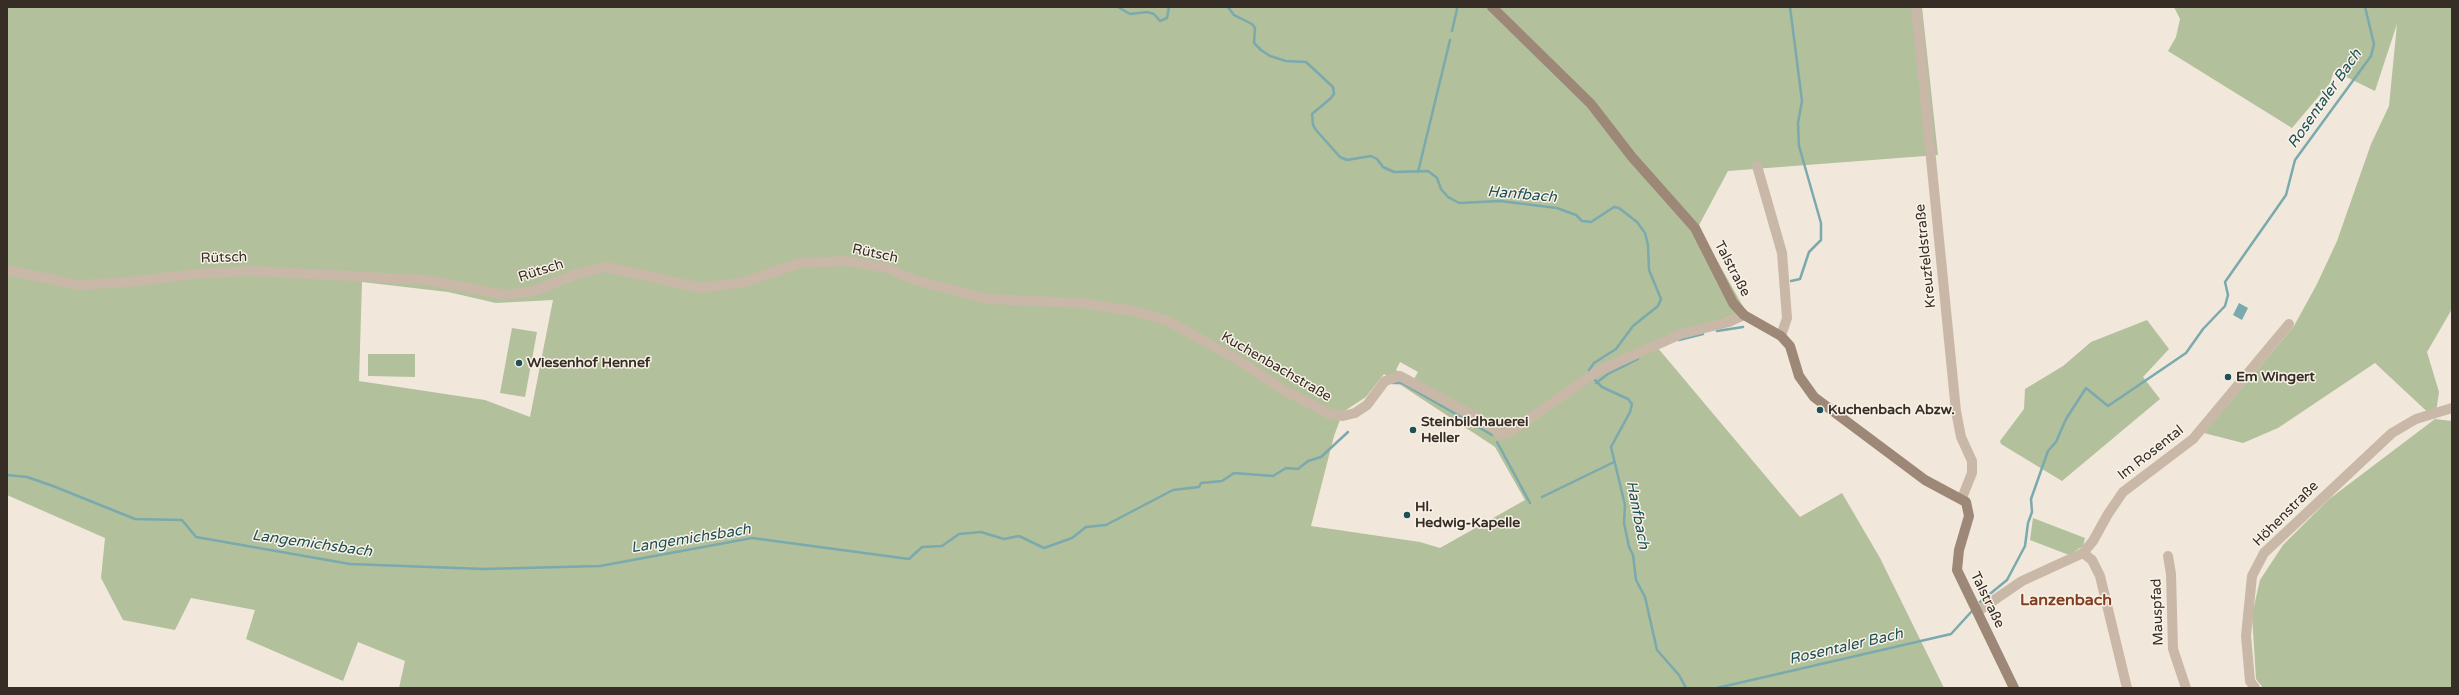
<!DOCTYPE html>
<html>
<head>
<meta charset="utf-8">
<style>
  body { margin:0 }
  #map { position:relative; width:2459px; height:695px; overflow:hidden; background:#f1e8db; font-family:"Varela Round",sans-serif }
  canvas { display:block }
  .frame { position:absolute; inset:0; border:8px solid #362d27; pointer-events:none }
</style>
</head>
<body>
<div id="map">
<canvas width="2459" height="695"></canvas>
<div class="frame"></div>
</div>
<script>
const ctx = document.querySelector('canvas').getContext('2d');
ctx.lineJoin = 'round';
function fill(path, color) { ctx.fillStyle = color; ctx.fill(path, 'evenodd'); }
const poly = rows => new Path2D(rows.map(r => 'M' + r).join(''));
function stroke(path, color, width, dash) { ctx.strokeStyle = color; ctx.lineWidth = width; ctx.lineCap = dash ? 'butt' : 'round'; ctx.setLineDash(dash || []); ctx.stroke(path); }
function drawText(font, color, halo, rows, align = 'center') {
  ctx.font = font + ' "Varela Round",sans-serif'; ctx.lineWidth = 3; ctx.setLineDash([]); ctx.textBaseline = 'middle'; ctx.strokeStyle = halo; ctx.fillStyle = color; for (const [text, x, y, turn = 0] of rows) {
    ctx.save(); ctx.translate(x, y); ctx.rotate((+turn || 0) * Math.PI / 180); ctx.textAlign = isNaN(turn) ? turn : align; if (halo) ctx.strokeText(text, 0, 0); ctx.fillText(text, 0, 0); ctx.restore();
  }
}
const green = poly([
  [7,7,1922,7,1938,155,1728,171,1698,227,1745,310,1657,347,1800,517,1842,493,1880,558,1944,688,399,688,405,661,358,642,343,681,246,639,255,610,191,598,175,630,123,620,101,578,105,538,7,495],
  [362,282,448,292,496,303,553,300,530,417,485,400,359,381],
  [1400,362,1418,372,1414,379,1396,370],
  [1384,374,1495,447,1525,500,1440,548,1420,542,1311,526,1334,436,1343,412,1366,397],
  [2174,7,2452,7,2452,309,2427,352,2439,392,2435,419,2452,421,2452,688,2263,688,2256,679,2252,615,2260,580,2283,545,2328,500,2435,419,2375,363,2278,428,2243,443,2204,433,2294,326,2317,284,2337,241,2371,144,2389,106,2397,24,2375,91,2334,71,2330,83,2292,128,2168,51,2176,37,2180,19],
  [2147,320,2169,349,2143,377,2160,399,2062,481,2001,444,2000,441,2024,409,2025,389,2063,366,2091,342],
  [512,328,537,332,525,397,500,393],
  [368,354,415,354,415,377,368,376],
  [2033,518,2085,538,2083,546,2069,555,2030,540]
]);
const water = poly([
  [2239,303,2248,308,2242,320,2233,315]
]);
const stream = poly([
  [1118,7,1130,14,1147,12,1154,14,1160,21,1167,18,1169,7],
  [1228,7,1234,15,1252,24,1255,28,1254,43,1261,50,1270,56,1286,61,1306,62,1333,87,1334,94,1331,98,1312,114,1313,125,1316,130,1340,157,1347,160,1371,156,1377,159,1383,167,1394,172,1428,171,1437,178,1441,189,1448,197,1459,203,1500,201,1557,208,1576,215,1582,221,1591,222,1614,207,1619,208,1637,222,1645,233,1648,245,1649,270,1661,299,1658,306,1633,326,1616,349,1594,363,1589,370,1590,372],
  [1790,7,1802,101,1798,123,1799,146,1821,223,1821,240,1809,252,1800,279,1791,281],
  [1452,31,1457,9],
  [1418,172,1450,40],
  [1717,331,1743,327],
  [1679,340,1703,334],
  [1593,378,1602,387,1628,399,1632,404,1630,412,1611,447,1625,505,1624,523,1629,547,1633,555,1636,580,1645,597,1657,650,1679,675,1686,688],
  [1393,383,1402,383,1492,435],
  [1596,383,1608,374,1638,359],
  [1497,442,1530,503],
  [7,475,27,477,53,486,135,519,182,520,196,537,350,564,483,569,600,566,752,538,909,559,922,547,942,546,959,534,981,532,1004,539,1019,536,1044,548,1072,538,1086,527,1106,525,1173,490,1199,487,1201,483,1222,481,1234,473,1273,476,1286,468,1298,469,1308,461,1321,457,1348,432],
  [1542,497,1614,462],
  [1980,602,2007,580,2025,546,2028,523,2032,512,2031,499,2048,451,2056,442,2066,419,2086,388,2108,406,2186,353,2203,329,2225,306,2228,295,2225,282,2286,195,2295,160,2371,56,2374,44,2365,7],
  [1717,688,1951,634,1972,611]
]);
const minor = poly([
  [1916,7,1956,411,1961,437,1972,461,1972,473,1962,498],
  [1757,166,1782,253,1787,318,1781,336],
  [7,270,78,285,130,282,193,274,252,271,427,280,505,295,534,291,577,274,606,267,701,288,744,282,800,263,846,261,887,268,915,280,988,299,1082,303,1133,311,1168,321,1233,357,1285,391,1330,414,1343,416,1355,413,1367,405,1385,381,1400,376,1490,425,1501,435,1512,431,1598,371,1681,334,1729,322,1744,315],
  [2083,553,2092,560,2100,576,2127,688],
  [2168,556,2171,574,2173,649,2186,688],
  [1978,611,2022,581,2083,553,2093,541,2108,514,2123,492,2193,439,2289,324],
  [2255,688,2250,681,2246,636,2252,576,2264,553,2392,433,2416,419,2452,408]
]);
const secondary = poly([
  [1492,7,1591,104,1632,157,1695,228,1733,303,1744,315,1781,336,1790,346,1799,376,1814,397,1925,480,1966,502,1969,516,1959,550,1957,570,2014,688]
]);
const markers = [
  [519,363,4,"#1d5057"],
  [2228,377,4,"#1d5057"],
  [1820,410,4,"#1d5057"],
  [1413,430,4,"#1d5057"],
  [1407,515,4,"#1d5057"]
];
const streetNames = [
  ["Rütsch",875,254,12],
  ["Kreuzfeldstraße",1926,256,-96],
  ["Rütsch",224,258,-2],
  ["Talstraße",1732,269,62],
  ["Rütsch",541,271,-18],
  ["Kuchenbachstraße",1276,367,30],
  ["Im Rosental",2151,453,-38],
  ["Höhenstraße",2286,514,-45],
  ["Talstraße",1987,600,64],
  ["Mauspfad",2158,612,-92]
];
const poiNames = [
  ["Wiesenhof Hennef",527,363],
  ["Em Wingert",2236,377],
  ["Kuchenbach Abzw.",1828,410],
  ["Steinbildhauerei",1421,422],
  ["Heller",1421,438],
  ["Hl.",1415,507],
  ["Hedwig-Kapelle",1415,523]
];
const waterNames = [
  ["Rosentaler Bach",2325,99,-55],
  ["Hanfbach",1522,195,5],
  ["Hanfbach",1637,515,79],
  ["Langemichsbach",691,539,-9],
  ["Langemichsbach",312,544,8],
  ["Rosentaler Bach",1846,647,-13]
];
const quarterNames = [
  ["Lanzenbach",2066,601]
];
fill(green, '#b2c09b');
fill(water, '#7aa9ae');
stroke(stream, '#7aa9ae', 2.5);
stroke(minor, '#c9b8a7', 10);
stroke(secondary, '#9d8878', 10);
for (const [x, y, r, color] of markers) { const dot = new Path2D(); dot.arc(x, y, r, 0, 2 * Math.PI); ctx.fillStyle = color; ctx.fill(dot); stroke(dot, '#f9f2e7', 1.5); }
drawText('14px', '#362d27', '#f9f2e7', streetNames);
drawText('bold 14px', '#362d27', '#f9f2e7', poiNames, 'left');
drawText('italic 15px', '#1d5057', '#f9f2e7', waterNames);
drawText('bold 16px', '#843e21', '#f9f2e7', quarterNames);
</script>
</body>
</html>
